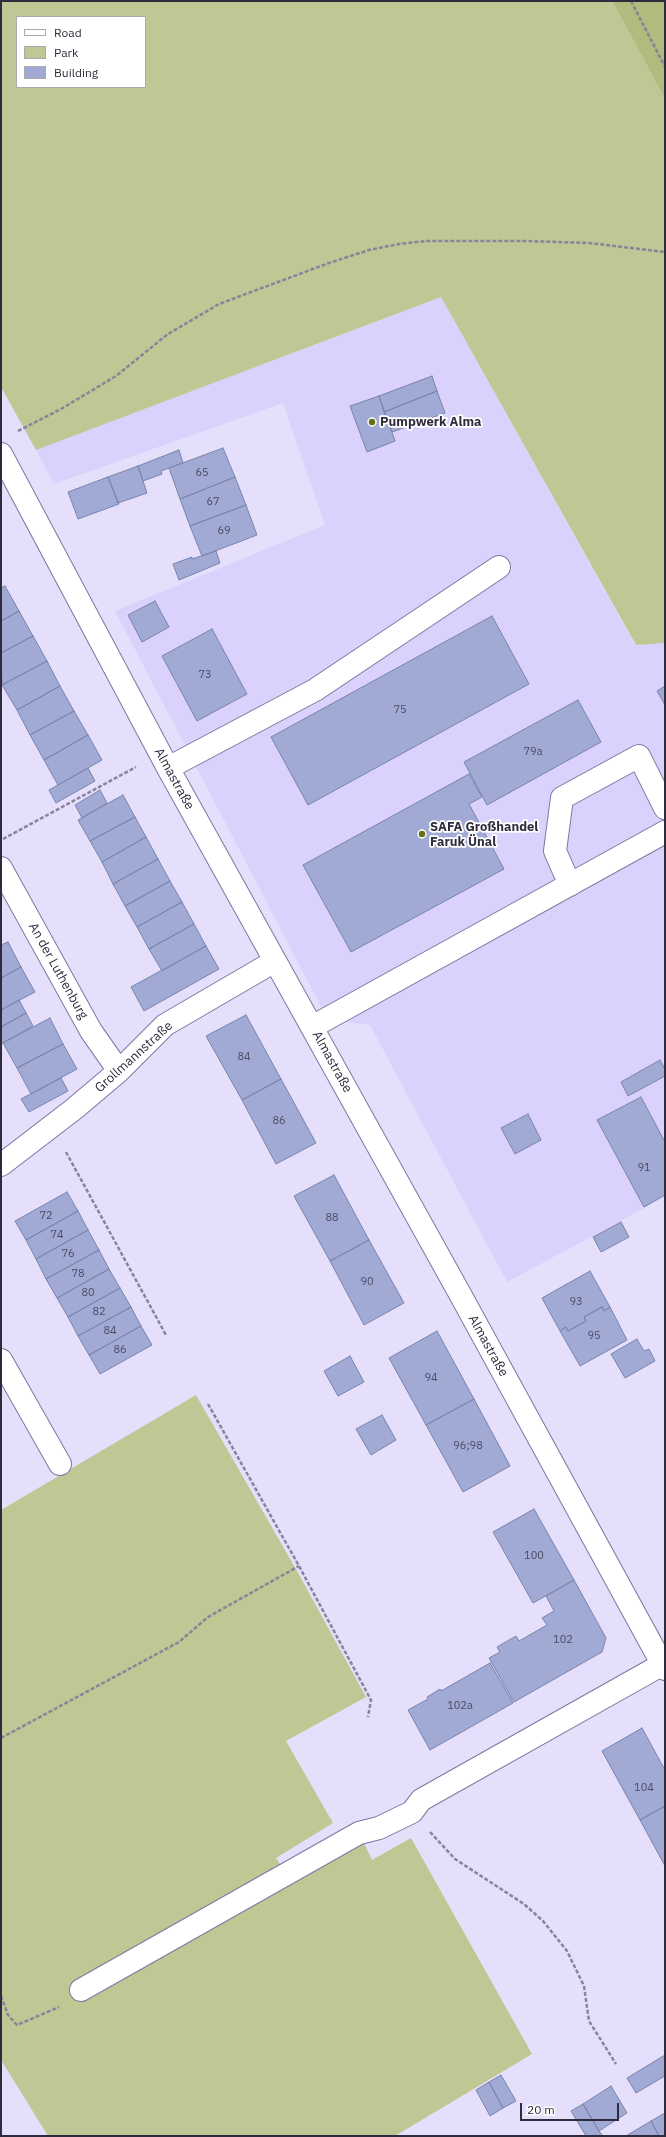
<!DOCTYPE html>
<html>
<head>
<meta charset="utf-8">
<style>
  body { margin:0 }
  #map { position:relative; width:666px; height:2137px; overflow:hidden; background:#e5dffb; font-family:"IBM Plex Sans",sans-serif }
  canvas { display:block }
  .frame { position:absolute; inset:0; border:2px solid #2f2b3c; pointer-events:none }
  .legend { position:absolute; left:16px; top:16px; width:130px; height:72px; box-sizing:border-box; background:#fff; border:1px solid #acaab1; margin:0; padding:5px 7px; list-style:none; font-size:12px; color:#2f2b3c }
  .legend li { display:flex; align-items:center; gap:8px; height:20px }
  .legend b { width:20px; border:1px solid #acaab1 }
  .scale { position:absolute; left:520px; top:2103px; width:99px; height:18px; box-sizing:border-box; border:2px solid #2f2b3c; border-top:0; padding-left:5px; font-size:12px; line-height:14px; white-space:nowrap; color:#2f2b3c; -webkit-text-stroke:3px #fff; paint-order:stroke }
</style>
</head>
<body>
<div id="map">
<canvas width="666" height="2137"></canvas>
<div class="frame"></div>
<ul class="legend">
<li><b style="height:5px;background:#fff"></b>Road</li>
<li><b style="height:11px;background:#c0c795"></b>Park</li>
<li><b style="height:11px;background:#a0aad5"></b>Building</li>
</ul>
<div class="scale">20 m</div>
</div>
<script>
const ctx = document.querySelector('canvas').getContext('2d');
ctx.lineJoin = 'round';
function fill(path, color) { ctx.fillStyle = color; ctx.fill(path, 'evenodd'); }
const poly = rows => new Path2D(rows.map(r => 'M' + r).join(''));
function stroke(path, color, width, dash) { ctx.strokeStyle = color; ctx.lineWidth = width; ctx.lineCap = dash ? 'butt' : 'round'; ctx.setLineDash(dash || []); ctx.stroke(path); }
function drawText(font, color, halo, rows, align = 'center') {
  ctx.font = font + ' "IBM Plex Sans",sans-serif'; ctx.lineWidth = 3.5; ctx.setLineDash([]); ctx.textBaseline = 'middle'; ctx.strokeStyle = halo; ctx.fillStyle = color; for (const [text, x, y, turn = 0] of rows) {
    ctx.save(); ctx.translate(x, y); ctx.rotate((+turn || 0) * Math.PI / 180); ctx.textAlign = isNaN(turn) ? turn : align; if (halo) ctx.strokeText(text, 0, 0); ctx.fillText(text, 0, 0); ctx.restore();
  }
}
const built = poly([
  [441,297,635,645,665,643,665,1197,507,1282,370,1025,328,1020,115,611,325,525,283,403,54,484,36,450]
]);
const green = poly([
  [1,1,612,1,665,99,665,643,636,645,441,297,36,450,1,387],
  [17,17,145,17,145,87,17,87],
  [196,1395,297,1571,366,1697,286,1741,333,1823,276,1858,291,1881,364,1843,372,1860,411,1838,532,2054,395,2136,48,2136,1,2060,1,1510]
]);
const forest = poly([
  [612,1,665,1,665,99]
]);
const building = poly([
  [432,376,437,391,384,412,379,396,432,376],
  [437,391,445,413,392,432,384,412,437,391],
  [379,396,395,441,367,452,350,406,379,396],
  [223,448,235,477,180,499,169,468,223,448],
  [179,450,183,463,161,471,162,474,143,481,138,466,179,450],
  [138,466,147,493,118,503,108,477,138,466],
  [108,477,119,504,78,519,68,492,108,477],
  [235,477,246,505,190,526,180,499,235,477],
  [246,505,257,535,202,556,190,526,246,505],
  [216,551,220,563,179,580,173,564,192,557,192,559,216,551],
  [5,586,19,611,1,621,1,588,5,586],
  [155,601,169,627,142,642,128,615,155,601],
  [19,611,33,636,1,653,1,621,19,611],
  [492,616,529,684,308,805,271,737,492,616],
  [212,629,247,694,197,721,162,656,212,629],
  [33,636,47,661,2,685,1,653,33,636],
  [47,661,60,686,17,710,2,685,47,661],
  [60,686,74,711,30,735,17,710,60,686],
  [665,686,665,705,657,691,665,686],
  [578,700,601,742,487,805,464,762,578,700],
  [74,711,88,735,44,760,30,735,74,711],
  [88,735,102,760,58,785,44,760,88,735],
  [88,768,95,781,56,803,49,790,88,768],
  [469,774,482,797,469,804,504,869,351,952,303,865,469,774],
  [100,790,107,803,82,818,75,805,100,790],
  [123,795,135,817,90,841,78,820,123,795],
  [135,817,146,837,102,862,90,841,135,817],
  [146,837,158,859,113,884,102,862,146,837],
  [158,859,170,881,125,906,113,884,158,859],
  [170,881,182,902,137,927,125,906,170,881],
  [182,902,194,924,149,949,137,927,182,902],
  [194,924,206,946,162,971,149,949,194,924],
  [8,942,21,967,1,978,1,945,8,942],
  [206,946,219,969,144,1011,131,987,206,946],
  [21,967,35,992,1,1010,1,978,21,967],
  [19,1000,26,1013,1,1027,1,1010,19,1000],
  [26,1013,33,1026,1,1044,1,1027,26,1013],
  [246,1015,281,1079,242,1100,206,1036,246,1015],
  [50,1018,63,1044,17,1068,3,1043,50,1018],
  [63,1044,77,1069,31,1094,17,1068,63,1044],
  [660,1060,665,1069,665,1076,628,1096,621,1082,660,1060],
  [61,1078,68,1091,29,1112,21,1099,61,1078],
  [281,1079,316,1143,276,1164,242,1100,281,1079],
  [641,1097,665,1142,665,1195,644,1207,597,1120,641,1097],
  [528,1114,541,1140,515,1154,501,1128,528,1114],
  [334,1175,369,1240,330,1261,294,1196,334,1175],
  [67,1192,78,1211,26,1240,15,1221,67,1192],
  [78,1211,88,1230,36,1259,26,1240,78,1211],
  [621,1222,629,1237,601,1252,593,1237,621,1222],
  [88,1230,99,1250,46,1279,36,1259,88,1230],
  [369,1240,404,1303,364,1325,330,1261,369,1240],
  [99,1250,109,1269,57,1298,46,1279,99,1250],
  [109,1269,120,1288,68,1317,57,1298,109,1269],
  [590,1271,610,1307,604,1311,602,1307,584,1317,586,1321,568,1331,566,1327,560,1331,542,1298,590,1271],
  [120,1288,131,1307,78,1336,68,1317,120,1288],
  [131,1307,141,1326,89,1355,78,1336,131,1307],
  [602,1307,604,1311,610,1307,627,1340,580,1366,560,1331,566,1327,568,1331,586,1321,584,1317,602,1307],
  [141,1326,152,1345,100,1374,89,1355,141,1326],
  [437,1331,474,1399,426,1425,389,1358,437,1331],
  [637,1339,644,1351,649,1349,655,1361,625,1378,611,1354,637,1339],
  [350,1356,364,1382,338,1396,324,1371,350,1356],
  [474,1399,510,1466,463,1492,426,1425,474,1399],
  [382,1415,396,1440,371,1455,356,1429,382,1415],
  [534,1509,574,1580,533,1603,493,1532,534,1509],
  [574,1580,606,1638,602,1652,514,1702,489,1658,500,1652,497,1647,516,1636,519,1641,547,1625,542,1618,554,1611,546,1596,574,1580],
  [490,1663,513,1703,430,1750,408,1710,428,1699,427,1697,440,1689,441,1691,490,1663],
  [642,1728,665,1770,665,1806,640,1820,602,1751,642,1728],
  [665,1806,665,1866,640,1820,665,1806],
  [665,2055,665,2076,636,2093,627,2078,665,2055],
  [501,2075,516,2101,503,2108,489,2082,501,2075],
  [489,2082,503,2108,490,2116,476,2090,489,2082],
  [611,2086,627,2113,599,2131,583,2104,611,2086],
  [583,2104,599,2131,603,2136,586,2136,571,2111,583,2104],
  [665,2113,665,2136,659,2136,651,2121,665,2113],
  [651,2121,659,2136,626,2136,651,2121]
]);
const path = poly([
  [631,1,665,67],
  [18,431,61,409,116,376,168,334,219,304,329,263,369,250,399,244,426,241,525,241,589,243,665,252],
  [3,839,136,767],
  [66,1152,166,1335],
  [208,1404,299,1566,371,1700,368,1717],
  [1,1738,179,1642,208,1617,299,1566],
  [430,1832,455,1859,524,1904,543,1921,567,1951,584,1986,589,2021,616,2064],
  [1,1996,8,2015,17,2025,59,2007]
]);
const minor = poly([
  [1,454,168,768,460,1294,665,1669],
  [168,768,315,690,499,567],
  [1,868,91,1031,119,1071],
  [570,885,555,851,562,798,639,756,665,808],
  [312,1027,665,832],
  [1,1165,74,1109,119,1071,165,1025,275,961],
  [1,1360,60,1464],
  [81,1990,359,1833,379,1828,412,1812,421,1800,663,1664]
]);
const markers = [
  [372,422,4,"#687017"],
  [422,834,4,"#687017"]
];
const numberNames = [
  ["65",202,473],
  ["67",213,502],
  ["69",224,531],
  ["73",205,675],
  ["75",400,710],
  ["79a",533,752],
  ["84",244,1057],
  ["86",279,1121],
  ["91",644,1168],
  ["72",46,1216],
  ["88",332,1218],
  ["74",57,1235],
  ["76",68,1254],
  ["78",78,1274],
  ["90",367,1282],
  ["80",88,1293],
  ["93",576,1302],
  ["82",99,1312],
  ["84",110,1331],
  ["95",594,1336],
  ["86",120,1350],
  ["94",431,1378],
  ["96;98",468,1446],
  ["100",534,1556],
  ["102",563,1640],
  ["102a",460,1706],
  ["104",644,1788]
];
const poiNames = [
  ["Pumpwerk Alma",380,422],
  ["SAFA Großhandel",430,827],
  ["Faruk Ünal",430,842]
];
const streetNames = [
  ["Almastraße",174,779,61],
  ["An der Luthenburg",58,971,61],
  ["Grollmannstraße",134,1057,-42],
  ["Almastraße",332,1062,61],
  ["Almastraße",488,1346,61]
];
fill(built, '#dad2fc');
fill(green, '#c0c795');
fill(forest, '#b2ba7d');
fill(building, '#a0aad5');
stroke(building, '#7983ac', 1);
stroke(minor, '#7f769f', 24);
stroke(path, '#89849a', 2.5, [4, 2]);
stroke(minor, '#fff', 22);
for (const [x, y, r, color] of markers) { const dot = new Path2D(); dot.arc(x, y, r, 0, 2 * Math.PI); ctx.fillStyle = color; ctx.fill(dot); stroke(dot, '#fff', 1.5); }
drawText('11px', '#4b4b62', null, numberNames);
drawText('bold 13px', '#2f2b3c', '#fff', poiNames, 'left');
drawText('13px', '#2f2b3c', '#fff', streetNames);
</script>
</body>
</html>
